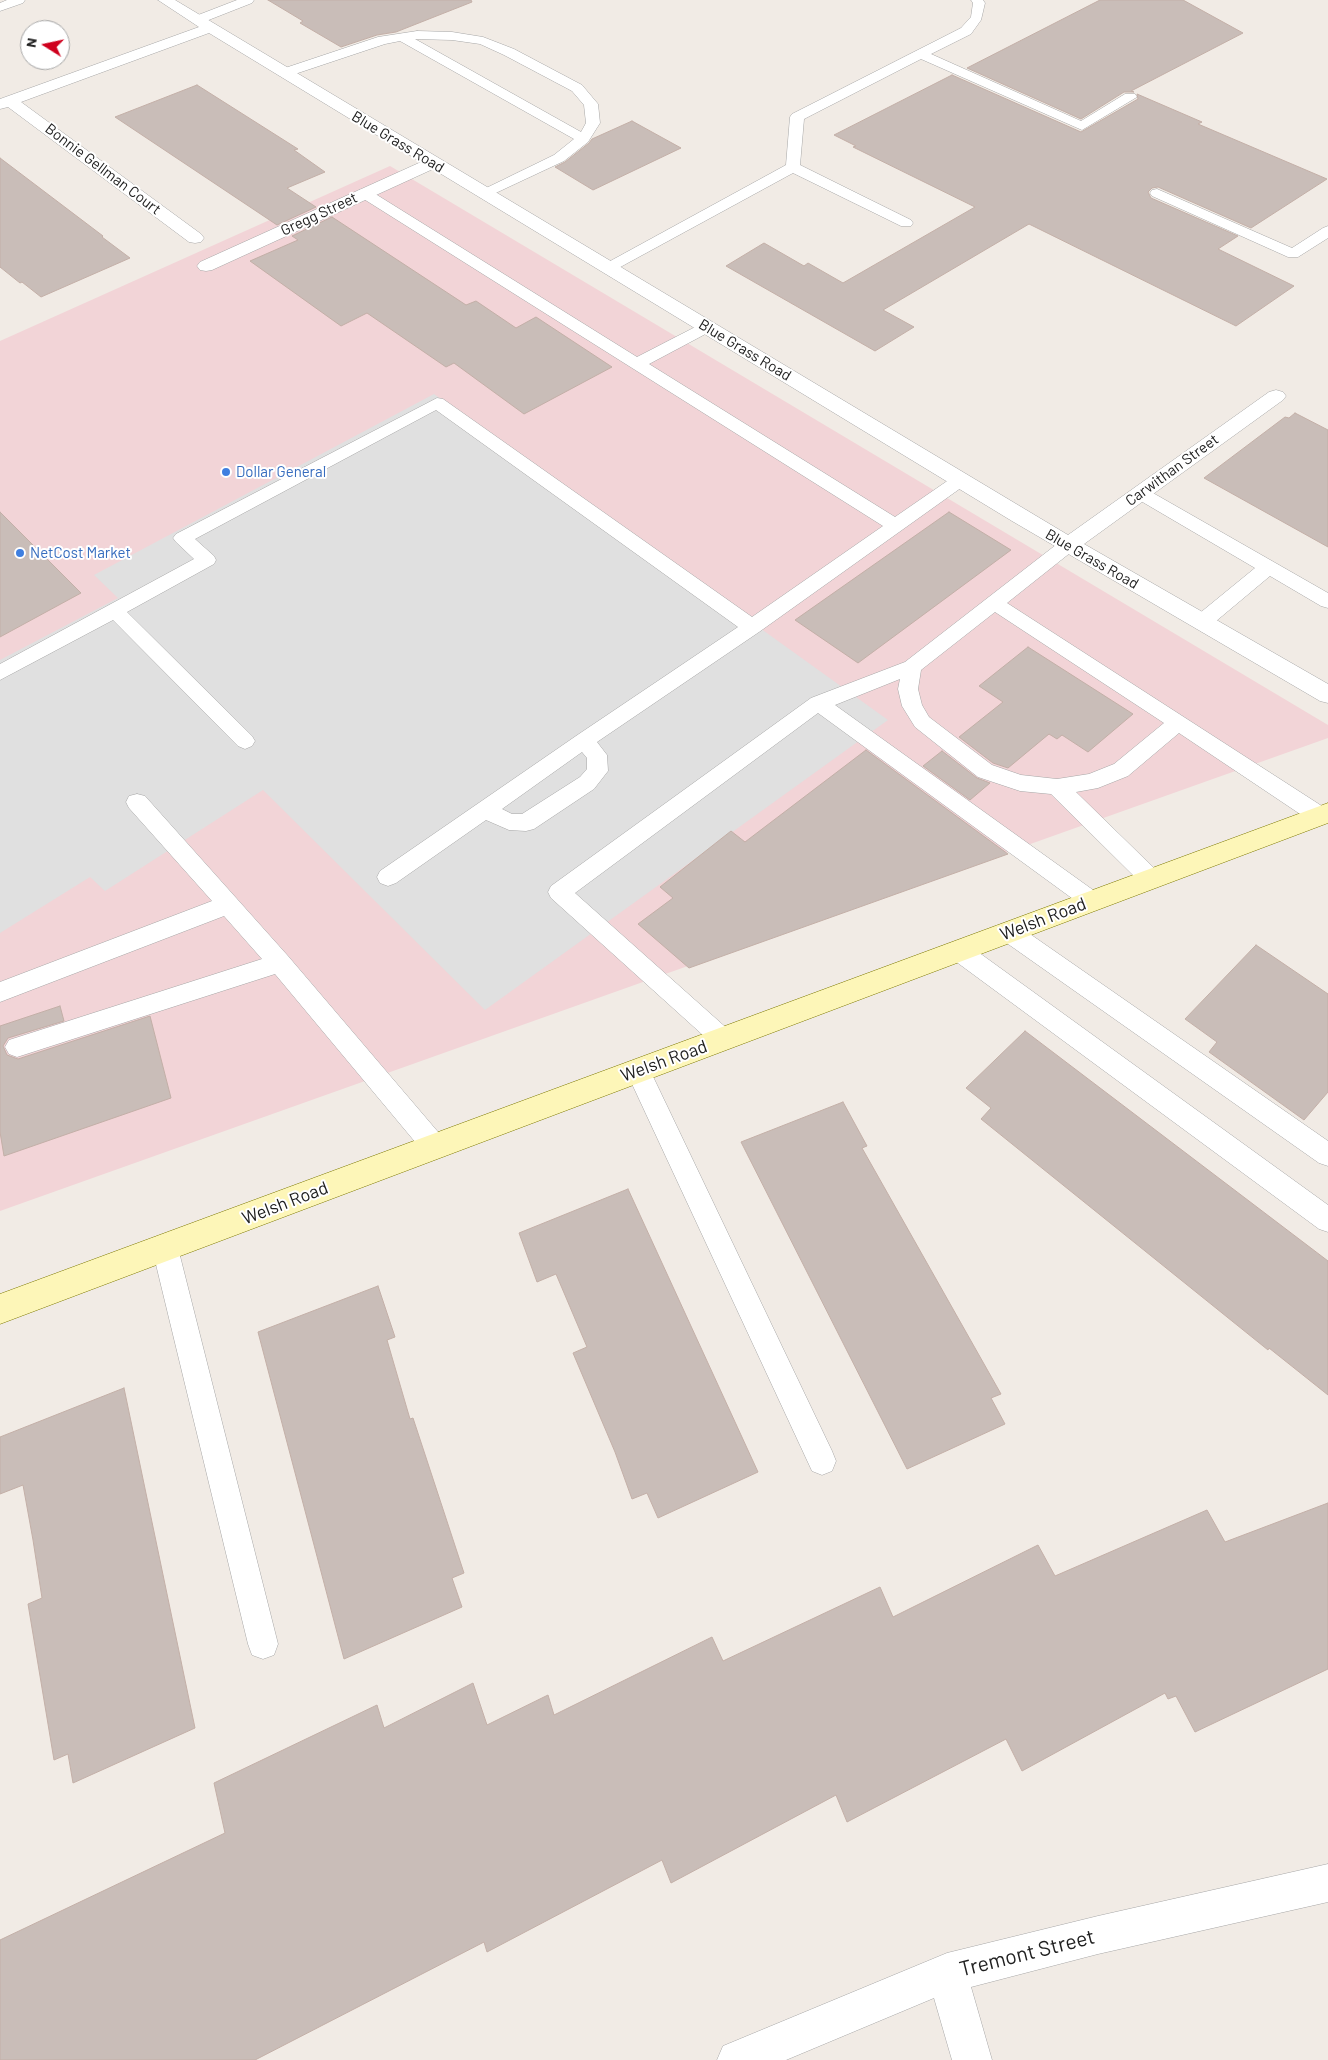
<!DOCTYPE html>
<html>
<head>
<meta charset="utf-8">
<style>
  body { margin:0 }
  #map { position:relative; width:1328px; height:2060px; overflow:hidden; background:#f1ebe5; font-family:Barlow,sans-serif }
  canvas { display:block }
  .north { position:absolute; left:20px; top:20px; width:50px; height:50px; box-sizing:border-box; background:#fff; border:1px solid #a6a6a6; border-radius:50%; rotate:280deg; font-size:14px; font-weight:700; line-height:20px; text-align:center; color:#202020 }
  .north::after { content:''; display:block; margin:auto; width:18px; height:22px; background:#cf001d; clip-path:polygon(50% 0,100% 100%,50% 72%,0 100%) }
</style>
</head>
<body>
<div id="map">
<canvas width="1328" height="2060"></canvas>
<div class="north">N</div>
</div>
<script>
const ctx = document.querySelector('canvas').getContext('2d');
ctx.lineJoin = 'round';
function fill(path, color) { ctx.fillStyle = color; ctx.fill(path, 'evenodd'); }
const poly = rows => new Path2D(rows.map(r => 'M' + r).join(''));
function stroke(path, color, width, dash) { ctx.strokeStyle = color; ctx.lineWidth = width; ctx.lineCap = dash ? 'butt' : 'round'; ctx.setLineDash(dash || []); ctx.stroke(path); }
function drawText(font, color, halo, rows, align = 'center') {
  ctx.font = font + ' Barlow,sans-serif'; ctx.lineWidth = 4; ctx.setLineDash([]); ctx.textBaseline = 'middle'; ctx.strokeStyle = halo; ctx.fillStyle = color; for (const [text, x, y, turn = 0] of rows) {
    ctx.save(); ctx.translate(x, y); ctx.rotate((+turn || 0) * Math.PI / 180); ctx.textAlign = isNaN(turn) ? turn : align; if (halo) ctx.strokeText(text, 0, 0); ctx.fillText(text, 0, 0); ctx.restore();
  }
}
const commercial = poly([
  [390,166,1328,725,1328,738,0,1211,0,341]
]);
const parking = poly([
  [434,394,888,720,485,1010,263,790,105,891,90,877,0,933,0,660,118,598,94,575]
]);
const building = poly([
  [268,0,471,0,472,2,396,32,377,35,341,47,300,23,303,21,268,0],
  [1100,0,1183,0,1243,33,1131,91,1134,92,1124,92,1081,119,967,68,1100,0],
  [952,75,1081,132,1138,99,1137,94,1202,122,1198,124,1327,179,1251,228,1158,187,1152,188,1148,192,1151,198,1238,236,1218,249,1294,286,1236,326,1029,224,883,310,914,327,875,351,726,266,764,243,804,266,808,263,843,283,975,207,853,147,856,146,834,135,952,75],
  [197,85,298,149,294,150,325,172,287,188,316,207,277,225,115,117,197,85],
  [632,121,681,148,593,190,555,167,565,162,589,143,592,139,632,121],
  [0,158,103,236,102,237,130,258,41,297,22,282,20,283,0,267,0,158],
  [332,217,466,305,476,301,516,328,536,317,612,367,524,414,454,363,446,367,367,313,341,326,250,261,298,240,292,236,332,217],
  [1295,413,1328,430,1328,547,1204,478,1285,417,1289,418,1295,413],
  [0,512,81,593,0,637,0,512],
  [949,512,1011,550,858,663,795,620,949,512],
  [1028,647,1133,714,1088,752,1062,735,1057,739,1049,734,1008,768,993,763,959,737,1003,702,979,686,1028,647],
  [866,750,1008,854,689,968,638,924,673,898,660,887,731,831,745,842,866,750],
  [942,751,977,778,990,783,970,800,923,766,942,751],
  [1256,945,1328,994,1328,1092,1304,1120,1209,1052,1217,1042,1185,1019,1256,945],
  [60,1006,64,1021,8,1038,3,1046,7,1055,18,1059,150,1016,171,1098,4,1156,0,1132,0,1026,60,1006],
  [1025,1031,1328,1261,1328,1395,1269,1348,1268,1350,981,1119,991,1108,966,1088,1025,1031],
  [843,1102,867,1146,862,1148,1001,1394,991,1398,1005,1424,907,1469,741,1142,843,1102],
  [628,1189,758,1472,658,1518,647,1493,632,1499,615,1452,573,1353,587,1347,556,1274,537,1282,519,1233,628,1189],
  [378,1286,395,1337,387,1340,410,1419,413,1418,464,1573,452,1578,462,1607,344,1659,258,1332,378,1286],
  [124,1388,195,1728,73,1783,68,1754,54,1760,28,1604,42,1598,33,1540,23,1485,0,1494,0,1437,124,1388],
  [1328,1503,1328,1669,1195,1732,1176,1696,1168,1699,1165,1693,1022,1771,1006,1739,847,1822,836,1795,671,1883,662,1860,487,1952,484,1942,255,2060,0,2060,0,1940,225,1833,214,1783,377,1705,384,1728,473,1683,487,1725,548,1695,554,1715,712,1637,723,1661,880,1587,893,1617,1038,1545,1055,1576,1207,1510,1225,1542,1328,1503]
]);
const lane = poly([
  [7,0,25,0,23,3,0,11,0,3,7,0],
  [237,0,254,0,252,3,201,23,197,24,191,20,193,17,237,0],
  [971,0,983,0,985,3,981,20,971,34,931,54,1081,121,1125,94,1135,94,1137,97,1082,130,921,59,804,119,800,165,911,220,913,223,911,226,901,226,793,173,613,271,603,271,600,268,603,265,786,165,790,117,792,114,961,28,971,17,973,3,971,0],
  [417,31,452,32,483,37,514,49,582,85,598,104,600,123,588,142,564,161,485,198,480,197,478,194,480,191,554,155,574,139,400,41,385,44,289,76,284,77,277,73,279,70,378,37,417,31],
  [415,39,452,40,480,44,504,55,572,91,584,105,586,123,581,132,415,39],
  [364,189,369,190,637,357,701,324,713,324,715,327,713,330,649,364,895,517,953,477,959,475,965,477,968,481,965,485,759,632,597,742,607,755,608,771,594,789,534,829,526,831,509,830,486,820,396,883,388,886,380,883,377,877,380,871,576,736,738,627,436,410,195,539,214,556,216,560,214,564,127,612,252,736,255,741,252,746,245,749,238,746,113,620,0,680,0,664,194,559,176,542,173,538,176,534,437,398,443,399,752,617,883,526,359,196,357,193,359,190,364,189],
  [582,752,587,758,587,769,580,777,522,814,512,814,502,809,582,752],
  [1157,189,1292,248,1323,228,1328,226,1328,238,1298,257,1288,257,1152,196,1150,193,1152,190,1157,189],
  [1140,487,1146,489,1328,593,1328,608,1321,606,1270,576,1209,627,1202,629,1195,627,1192,622,1195,617,1255,568,1134,497,1131,493,1134,489,1140,487],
  [1068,539,1075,541,1077,545,1075,549,1007,603,1328,810,1328,822,1320,824,1312,822,1179,733,1128,776,1098,788,1076,792,1159,873,1162,879,1159,885,1151,888,1143,885,1051,794,1020,791,978,777,915,727,902,706,898,689,900,679,835,705,1100,895,1103,901,1100,907,1092,910,1084,907,818,713,575,893,731,1032,735,1039,731,1046,723,1049,715,1046,551,898,548,892,551,886,811,698,905,662,1061,541,1068,539],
  [995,612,1164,723,1114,764,1089,774,1057,779,1021,775,992,765,929,717,922,705,918,689,921,670,995,612],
  [137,794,145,796,288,956,444,1139,448,1147,444,1155,435,1158,426,1155,275,974,17,1057,9,1054,5,1047,9,1040,262,959,224,916,0,1002,0,982,212,901,129,808,126,802,129,796,137,794],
  [1009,923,1017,925,1328,1141,1328,1166,1319,1163,1001,939,998,932,1001,925,1009,923],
  [959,942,967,944,1328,1205,1328,1232,1319,1229,951,958,948,951,951,944,959,942],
  [638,1060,647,1064,832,1451,836,1461,832,1471,822,1475,812,1471,626,1071,629,1064,638,1060],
  [165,1236,174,1239,178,1248,278,1644,274,1655,263,1659,252,1655,248,1644,152,1248,156,1239,165,1236]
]);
const street = poly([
  [158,0,175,0,1068,535,1269,392,1276,390,1283,392,1286,396,1283,400,1084,544,1328,684,1328,703,1320,701,1012,521,433,169,212,270,206,271,200,270,197,266,200,262,421,162,209,33,21,102,201,234,204,238,201,242,195,243,189,242,8,107,0,109,0,99,199,27,158,0],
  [1328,1864,1328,1902,1098,1954,971,1987,992,2060,952,2060,934,1998,786,2060,717,2060,723,2046,947,1953,1098,1916,1328,1864]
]);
const secondary = poly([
  [1328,803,1328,823,0,1324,0,1294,1328,803]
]);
const markers = [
  [226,472,5,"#3f7fe0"],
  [20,553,5,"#3f7fe0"]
];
const farStreetnames = [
  ["Blue Grass Road",398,142,31],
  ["Bonnie Gellman Court",103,169,37],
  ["Gregg Street",319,214,-25],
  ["Blue Grass Road",745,350,31],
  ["Carwithan Street",1172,470,-36],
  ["Blue Grass Road",1092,559,30]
];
const farShopnames = [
  ["Dollar General",236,472],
  ["NetCost Market",30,553]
];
const streetNames = [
  ["Welsh Road",1043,919,-21],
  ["Welsh Road",664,1061,-20],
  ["Welsh Road",285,1203,-21]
];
const nearStreetnames = [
  ["Tremont Street",1027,1953,-14]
];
fill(commercial, '#f2d4d7');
fill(parking, '#e0e0e0');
fill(building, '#c9bdb8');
stroke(building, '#c3afa7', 1);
stroke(lane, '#a7a7a7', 1);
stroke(street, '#a7a7a7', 1);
stroke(secondary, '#7d7900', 1);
fill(lane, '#fff');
fill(street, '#fff');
fill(secondary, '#fdf6b8');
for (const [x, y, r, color] of markers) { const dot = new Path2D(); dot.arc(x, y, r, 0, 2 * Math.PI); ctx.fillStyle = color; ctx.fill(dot); stroke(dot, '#fff', 2); }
drawText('15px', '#202020', '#fff', farStreetnames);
drawText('15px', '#366cbe', '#fff', farShopnames, 'left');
drawText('18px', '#202020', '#fff', streetNames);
drawText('21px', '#202020', '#fff', nearStreetnames);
</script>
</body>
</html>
